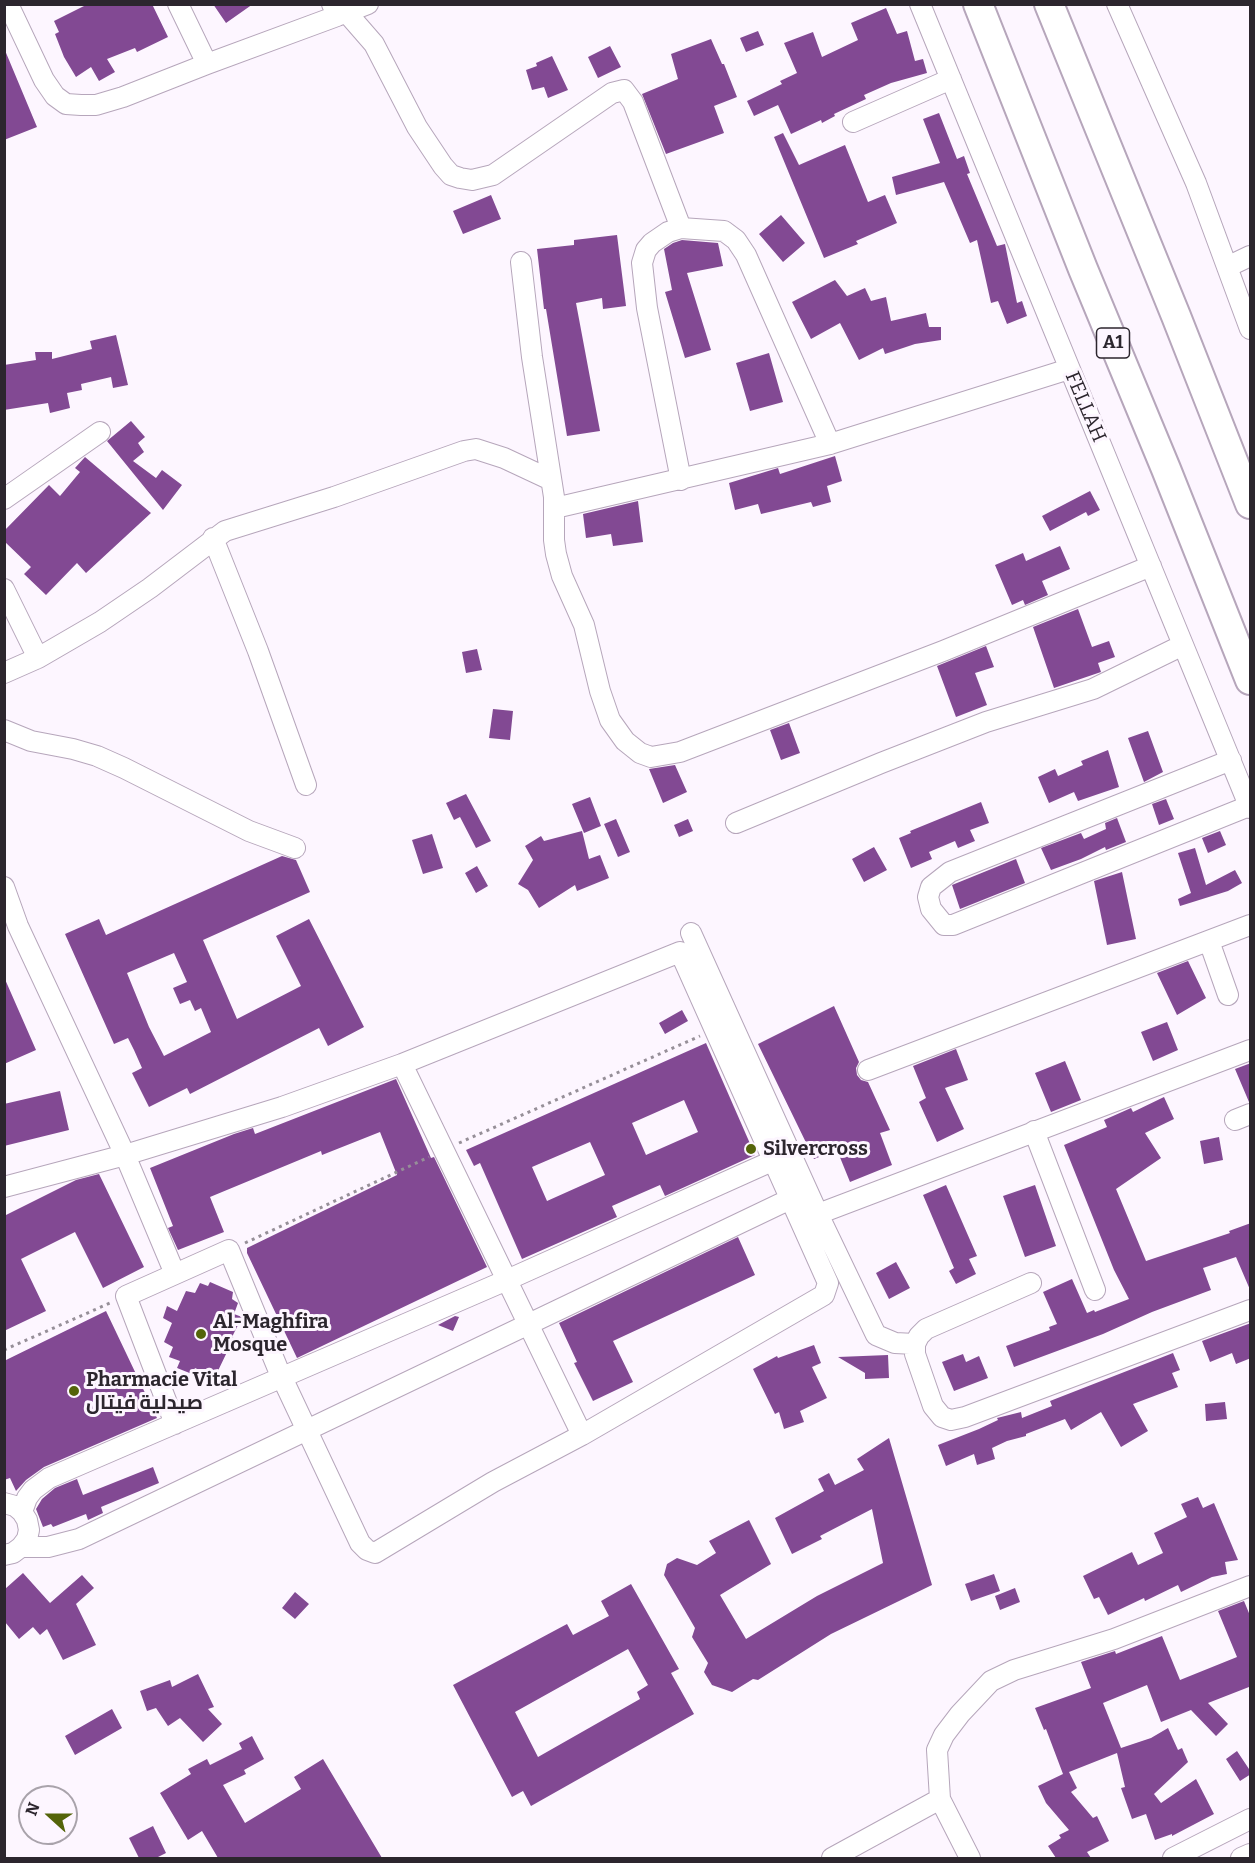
<!DOCTYPE html>
<html>
<head>
<meta charset="utf-8">
<style>
  body { margin:0 }
  #map { position:relative; width:1255px; height:1863px; overflow:hidden; background:#fdf6ff; font-family:Bitter,serif }
  canvas { display:block }
  .frame { position:absolute; inset:0; border:6px solid #2c262e; pointer-events:none }
  .north { position:absolute; left:18px; top:1785px; width:60px; height:60px; box-sizing:border-box; background:#fdf6ff; border:2px solid #a9a3ab; border-radius:50%; rotate:291deg; font-size:16px; font-weight:700; line-height:24px; text-align:center; color:#2c262e }
  .north::after { content:''; display:block; margin:auto; width:21px; height:27px; background:#54640a; clip-path:polygon(50% 0,100% 100%,50% 72%,0 100%) }
</style>
</head>
<body>
<div id="map">
<canvas width="1255" height="1863"></canvas>
<div class="frame"></div>
<div class="north">N</div>
</div>
<script>
const ctx = document.querySelector('canvas').getContext('2d');
ctx.lineJoin = 'round';
function fill(path, color) { ctx.fillStyle = color; ctx.fill(path, 'evenodd'); }
const poly = rows => new Path2D(rows.map(r => 'M' + r).join(''));
function stroke(path, color, width, dash) { ctx.strokeStyle = color; ctx.lineWidth = width; ctx.lineCap = dash ? 'butt' : 'round'; ctx.setLineDash(dash || []); ctx.stroke(path); }
function drawText(font, color, halo, rows, align = 'center') {
  ctx.font = font + ' Bitter,Cairo,serif'; ctx.lineWidth = 6; ctx.setLineDash([]); ctx.textBaseline = 'middle'; ctx.strokeStyle = halo; ctx.fillStyle = color; for (const [text, x, y, turn = 0] of rows) {
    ctx.save(); ctx.translate(x, y); ctx.rotate((+turn || 0) * Math.PI / 180); ctx.textAlign = isNaN(turn) ? turn : align; if (halo) ctx.strokeText(text, 0, 0); ctx.fillText(text, 0, 0); ctx.restore();
  }
}
const building = poly([
  [88,4,152,4,168,37,137,52,135,48,107,59,115,72,99,81,91,67,76,77,64,57,55,34,59,32,54,21],
  [213,4,253,4,226,23],
  [886,8,897,34,907,31,915,61,923,59,927,73,891,83,864,95,866,99,834,114,835,116,822,123,821,120,791,134,778,105,754,116,747,101,782,84,780,81,797,73,784,43,813,32,822,57,858,40,851,23],
  [758,31,764,45,746,52,740,38],
  [711,39,722,64,724,64,737,97,714,106,724,133,666,154,642,94,678,79,671,54],
  [610,46,621,67,598,78,588,57],
  [4,48,37,127,4,140],
  [552,56,568,90,548,98,544,87,532,90,526,70,537,66,536,63],
  [939,113,957,159,964,156,970,173,967,174,997,246,1005,244,1017,303,1022,301,1027,316,1007,324,998,301,991,303,977,240,970,243,944,182,896,195,892,177,940,163,923,119],
  [783,133,799,165,845,145,868,202,885,195,897,223,856,241,858,244,824,258,774,137],
  [491,195,501,219,463,234,453,211],
  [781,215,805,243,783,262,759,234],
  [617,235,626,306,603,309,602,298,576,303,600,431,567,436,546,309,544,309,537,249,574,245,574,240],
  [682,240,718,243,723,266,687,273,711,350,685,358,665,292,672,290,664,249,673,243],
  [835,280,847,296,865,288,871,301,886,297,891,321,926,313,929,327,941,327,941,340,915,344,885,354,883,348,859,360,840,323,811,339,792,302],
  [116,335,128,385,113,388,111,377,81,384,82,390,67,393,70,408,50,413,48,403,4,410,4,365,36,360,35,352,52,352,52,359,92,349,90,341],
  [769,353,783,402,750,411,736,363],
  [131,421,145,437,138,443,144,452,133,461,156,478,162,470,182,485,163,510,107,441],
  [835,456,842,481,827,486,831,502,813,507,811,502,761,514,758,504,735,510,729,483,778,468,780,474],
  [85,457,151,513,86,573,77,563,46,595,24,574,31,567,4,541,4,531,49,485,60,496,80,472,75,468],
  [1090,491,1100,510,1088,516,1086,512,1050,531,1042,516],
  [638,501,643,542,613,546,611,534,586,538,583,514],
  [1060,546,1070,569,1042,581,1048,595,1025,605,1023,600,1012,605,995,565,1023,553,1026,561],
  [1078,609,1092,647,1109,641,1115,657,1098,663,1101,672,1054,688,1033,627],
  [986,646,994,667,975,673,987,705,956,717,937,666],
  [477,649,482,670,466,673,462,652],
  [493,709,513,711,510,740,489,738],
  [789,723,800,753,781,760,770,730],
  [1148,731,1163,772,1144,782,1128,738],
  [1108,750,1119,787,1078,801,1074,792,1049,803,1038,777,1055,769,1058,776,1083,765,1081,761],
  [675,765,687,792,663,803,649,769],
  [466,794,491,841,476,848,460,817,454,820,446,803],
  [590,797,601,826,584,833,572,804],
  [1166,799,1174,819,1159,825,1152,804],
  [981,802,989,823,970,830,975,841,958,848,955,841,929,852,932,859,911,868,899,838,911,833,910,831],
  [1117,818,1126,842,1106,850,1105,847,1081,859,1051,870,1041,848,1081,833,1084,839,1106,829,1105,823],
  [616,819,630,852,618,857,604,824],
  [688,819,693,831,679,837,674,825],
  [582,831,589,859,600,855,609,878,577,891,575,885,539,908,528,890,518,884,533,860,525,846,541,836,544,841],
  [1220,831,1226,845,1208,853,1202,838],
  [432,834,443,868,423,874,412,840],
  [874,847,887,870,864,882,852,859],
  [1195,848,1206,885,1235,870,1242,883,1228,891,1180,906,1178,899,1191,893,1178,853],
  [282,856,296,860,310,892,203,940,237,1019,301,986,276,936,309,919,364,1027,328,1046,319,1028,190,1094,187,1088,149,1107,132,1073,142,1068,134,1050,128,1038,114,1044,65,934,99,919,106,935],
  [174,953,187,982,173,988,180,1004,190,1000,195,1011,201,1008,211,1032,164,1056,149,1027,127,973],
  [1016,859,1025,883,960,909,952,885],
  [477,866,488,886,476,893,465,873],
  [1122,872,1136,939,1107,945,1094,881],
  [1188,961,1206,998,1177,1015,1157,973],
  [4,977,36,1050,4,1064],
  [834,1006,859,1062,856,1068,857,1075,861,1080,868,1082,890,1130,880,1133,892,1165,850,1182,837,1150,814,1159,758,1044],
  [682,1010,688,1021,665,1034,659,1023],
  [1167,1022,1178,1050,1153,1061,1141,1032],
  [706,1043,755,1155,665,1196,660,1185,612,1206,617,1217,522,1259,480,1163,474,1166,466,1150],
  [684,1100,698,1132,646,1155,632,1123],
  [590,1142,605,1175,547,1201,532,1167],
  [956,1049,968,1080,945,1088,964,1129,937,1142,919,1102,926,1098,913,1066],
  [1065,1061,1081,1100,1051,1112,1035,1073],
  [1251,1063,1251,1102,1249,1102,1235,1069],
  [396,1079,431,1158,434,1157,487,1267,297,1358,247,1253,247,1248,397,1175,380,1132,322,1155,321,1151,210,1197,224,1232,178,1250,168,1228,173,1226,150,1168,234,1134,253,1128,255,1134],
  [60,1091,69,1130,4,1146,4,1104],
  [1164,1097,1174,1119,1145,1133,1161,1158,1116,1189,1146,1261,1230,1233,1229,1231,1251,1223,1251,1292,1236,1257,1203,1268,1211,1290,1152,1312,1103,1334,1014,1367,1006,1346,1050,1330,1049,1327,1057,1324,1043,1292,1072,1279,1087,1313,1094,1310,1095,1312,1129,1299,1114,1270,1064,1145,1107,1127,1104,1120,1131,1108,1133,1112],
  [1219,1137,1223,1160,1204,1164,1200,1141],
  [99,1174,144,1267,103,1288,75,1232,21,1259,46,1311,4,1331,4,1216,76,1180],
  [946,1185,977,1256,969,1259,976,1274,956,1284,949,1271,954,1268,923,1195],
  [1035,1185,1056,1246,1025,1257,1003,1196],
  [738,1237,755,1275,613,1341,633,1382,593,1401,574,1363,577,1362,559,1323],
  [896,1262,910,1288,889,1299,876,1273],
  [210,1282,233,1292,232,1299,238,1303,234,1314,242,1317,232,1337,241,1342,236,1353,228,1350,215,1377,195,1368,192,1374,177,1368,180,1361,169,1357,173,1347,164,1342,172,1323,163,1318,167,1306,177,1311,186,1291,195,1293,200,1283,208,1286],
  [106,1311,157,1418,44,1467,26,1480,16,1491,10,1478,4,1480,4,1361],
  [455,1316,459,1317,453,1331,438,1325],
  [1251,1323,1251,1358,1236,1364,1232,1353,1210,1362,1202,1341],
  [814,1345,821,1363,812,1367,827,1398,800,1411,804,1422,784,1429,779,1412,775,1414,753,1369,777,1356,778,1358],
  [1173,1353,1180,1370,1172,1373,1178,1387,1133,1404,1148,1431,1121,1447,1101,1412,1071,1430,1065,1419,1026,1434,1026,1436,1007,1441,992,1448,995,1459,977,1465,974,1454,946,1466,938,1445,979,1429,998,1420,997,1418,1021,1412,1022,1418,1052,1406,1050,1401],
  [963,1354,966,1362,979,1356,988,1378,954,1391,942,1362],
  [888,1355,889,1378,865,1379,865,1373,838,1357],
  [1225,1402,1227,1419,1206,1421,1205,1404],
  [889,1438,932,1585,831,1634,758,1680,753,1679,732,1692,712,1685,704,1672,708,1663,692,1637,695,1628,664,1575,667,1564,677,1558,697,1565,716,1553,709,1541,749,1520,771,1564,720,1595,746,1639,817,1596,883,1563,872,1509,820,1536,822,1539,792,1554,775,1518,824,1491,818,1479,829,1473,835,1485,864,1470,857,1459],
  [153,1467,159,1483,101,1507,103,1513,88,1520,86,1514,53,1527,51,1524,43,1527,36,1509,42,1499,55,1488,77,1479,83,1495],
  [1198,1497,1203,1508,1214,1503,1238,1560,1225,1562,1227,1574,1212,1577,1181,1592,1178,1585,1145,1601,1144,1598,1108,1615,1099,1597,1094,1599,1083,1576,1132,1552,1138,1565,1163,1553,1154,1533,1187,1517,1181,1504],
  [23,1573,50,1603,82,1575,94,1588,76,1604,96,1645,63,1660,47,1629,40,1635,33,1627,19,1639,5,1622,5,1589],
  [994,1574,1000,1591,971,1601,965,1584],
  [631,1584,679,1669,671,1673,694,1714,531,1806,523,1791,512,1797,453,1685,567,1624,573,1635,609,1616,601,1601],
  [628,1649,648,1685,637,1692,640,1699,538,1757,515,1712],
  [1015,1588,1020,1602,1000,1610,995,1596],
  [295,1592,309,1604,295,1619,282,1608],
  [1244,1601,1251,1618,1251,1690,1249,1687,1208,1703,1228,1724,1216,1736,1191,1710,1161,1722,1147,1685,1103,1703,1121,1748,1151,1738,1168,1728,1178,1750,1182,1748,1188,1762,1154,1794,1161,1803,1196,1779,1214,1814,1172,1836,1172,1834,1155,1840,1146,1814,1132,1819,1121,1788,1125,1787,1117,1753,1069,1772,1077,1788,1071,1792,1093,1818,1097,1816,1109,1841,1087,1852,1091,1858,1056,1858,1048,1846,1061,1838,1059,1835,1069,1830,1046,1803,1038,1786,1063,1774,1046,1729,1044,1730,1035,1708,1091,1688,1081,1662,1115,1651,1116,1654,1162,1636,1180,1680,1237,1657,1218,1611],
  [198,1674,214,1707,208,1709,222,1724,203,1742,180,1718,168,1726,156,1708,147,1711,140,1691,170,1680,172,1687],
  [112,1709,122,1728,75,1755,65,1736],
  [252,1736,264,1759,244,1770,246,1774,223,1785,245,1823,301,1789,294,1777,323,1759,382,1858,218,1858,202,1831,188,1840,160,1793,191,1774,188,1769,207,1759,210,1765,242,1749,239,1743],
  [1237,1751,1251,1772,1251,1774,1240,1781,1226,1759],
  [153,1826,166,1853,156,1858,139,1858,129,1838]
]);
const path = poly([
  [459,1143,700,1036],
  [245,1243,429,1157],
  [4,1350,110,1303]
]);
const minor = poly([
  [8,4,44,80,55,96,66,104,81,105,96,105,123,97,207,64,337,16,332,4],
  [178,4,207,64],
  [920,4,1250,808],
  [1117,4,1196,183,1250,329],
  [347,13,374,44,417,127,443,166,451,175,460,178,472,180,493,175,612,93,624,90,633,102,681,228],
  [337,16,368,4],
  [853,122,951,79],
  [521,262,532,357,554,497,554,540,556,554,562,576,584,625,600,691,610,720,625,741,640,753,651,757,680,752,943,651,1151,566],
  [1227,267,1250,256],
  [681,480,647,308,642,263,646,250,652,243,668,232,681,228,724,231,736,240,746,255,830,444],
  [4,499,100,432],
  [555,508,830,444,1069,369],
  [213,538,258,651,306,785],
  [4,589,38,658,4,673],
  [38,658,100,622,150,588,225,531,334,497,464,451,476,449,504,458,551,480],
  [4,730,31,741,73,749,97,756,124,768,249,831,295,848],
  [1231,760,950,872,931,887,928,897,931,909,944,925,953,925,1249,806],
  [736,823,881,763,986,722,1093,689,1183,645],
  [4,887,18,926,125,1155,175,1274],
  [691,933,818,1214,876,1335,895,1343,915,1344],
  [1209,941,1228,995],
  [868,1070,1250,925],
  [1235,1120,1250,1114],
  [1034,1131,1095,1290],
  [4,1187,125,1155,282,1107,402,1064,680,952,828,1283,824,1295,582,1435,402,1064],
  [818,1214,1250,1050],
  [1031,1283,926,1329,919,1336,915,1344,915,1354,933,1406,942,1417,951,1420,965,1417,1250,1310],
  [175,1424,126,1296,229,1250,278,1369,360,1543,367,1550,375,1553,493,1482,582,1435],
  [4,1503,15,1506,22,1512,27,1520,29,1530,27,1539,21,1547,13,1553,4,1555],
  [22,1512,27,1498,33,1490,49,1478,507,1280,790,1153],
  [21,1547,48,1547,79,1539,807,1191],
  [832,1858,940,1799],
  [970,1858,940,1799,937,1750,944,1735,960,1714,991,1681,1014,1670,1114,1639,1250,1586],
  [1173,1858,1250,1819],
  [1241,1858,1250,1854]
]);
const highway = poly([
  [978,4,1083,269,1166,469,1250,680],
  [1049,4,1176,316,1250,504]
]);
const markers = [
  [751,1149,6,"#54640a"],
  [201,1334,6,"#54640a"],
  [74,1391,6,"#54640a"]
];
const shields = [
  [1113,343,33]
];
const shieldNames = [
  ["A1",1113,343]
];
const streetNames = [
  ["FELLAH",1085,407,67]
];
const poiNames = [
  ["Silvercross",763,1149],
  ["Al-Maghfira",213,1322],
  ["Mosque",213,1345],
  ["Pharmacie Vital",86,1380],
  ["صيدلية فيتال",86,1403]
];
fill(building, '#824993');
stroke(minor, '#b6a6bb', 22);
stroke(highway, '#b6a6bb', 32);
stroke(path, '#968f98', 3, [3, 4.5]);
stroke(minor, '#fff', 20);
stroke(highway, '#fff', 28);
for (const [x, y, r, color] of markers) { const dot = new Path2D(); dot.arc(x, y, r, 0, 2 * Math.PI); ctx.fillStyle = color; ctx.fill(dot); stroke(dot, '#fdf6ff', 2); }
for (const [x, y, w] of shields) { const box = new Path2D(); box.roundRect(x - w / 2, y - 15, w, 30, 4.5); ctx.fillStyle = '#fdf6ff'; ctx.fill(box); stroke(box, '#2c262e', 1.5); }
drawText('bold 18px', '#2c262e', null, shieldNames);
drawText('20px', '#2c262e', '#fdf6ff', streetNames);
drawText('bold 20px', '#2c262e', '#fdf6ff', poiNames, 'left');
</script>
</body>
</html>
